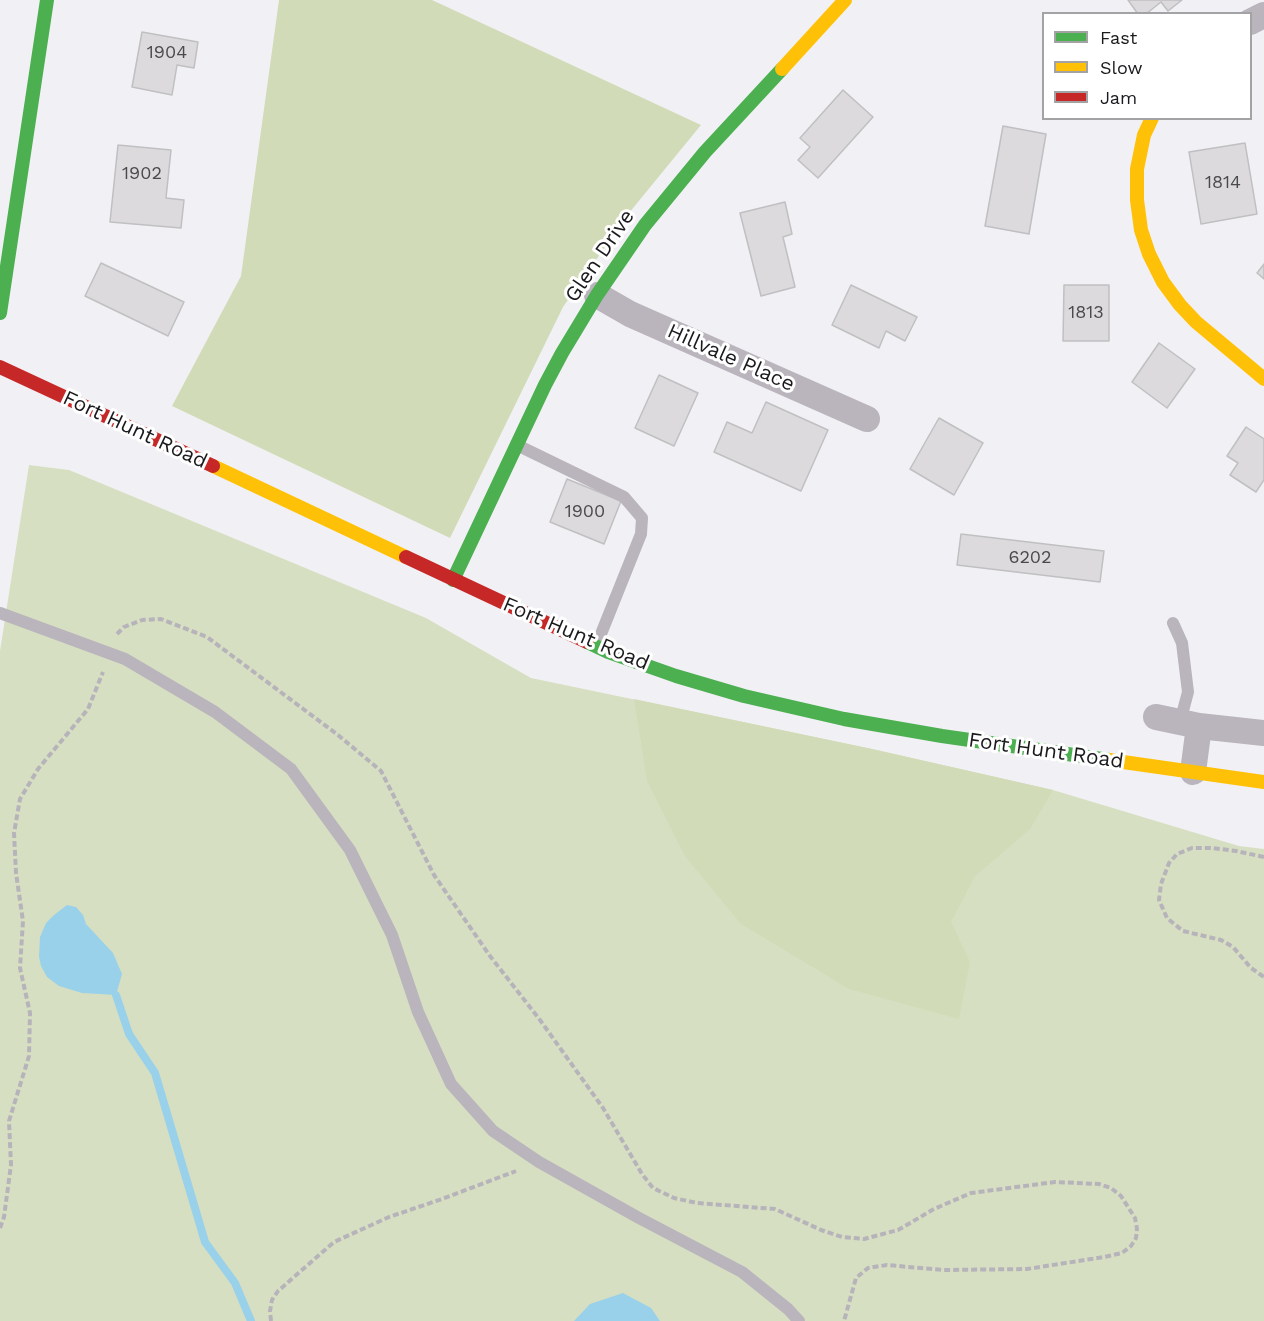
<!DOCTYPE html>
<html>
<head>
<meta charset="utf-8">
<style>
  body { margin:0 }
  #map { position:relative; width:1264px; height:1321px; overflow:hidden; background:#f1f1f5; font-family:"Work Sans",sans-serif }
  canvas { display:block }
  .legend { position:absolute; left:1042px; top:12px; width:210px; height:108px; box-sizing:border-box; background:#fff; border:2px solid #a3a3a5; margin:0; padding:8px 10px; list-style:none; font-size:18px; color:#1a1a1d }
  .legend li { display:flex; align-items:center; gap:12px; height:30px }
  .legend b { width:30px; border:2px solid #a3a3a5 }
</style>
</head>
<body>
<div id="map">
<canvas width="1264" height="1321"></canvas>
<ul class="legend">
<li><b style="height:8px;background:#4caf50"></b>Fast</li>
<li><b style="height:8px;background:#ffc107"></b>Slow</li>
<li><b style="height:8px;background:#c62828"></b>Jam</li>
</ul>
</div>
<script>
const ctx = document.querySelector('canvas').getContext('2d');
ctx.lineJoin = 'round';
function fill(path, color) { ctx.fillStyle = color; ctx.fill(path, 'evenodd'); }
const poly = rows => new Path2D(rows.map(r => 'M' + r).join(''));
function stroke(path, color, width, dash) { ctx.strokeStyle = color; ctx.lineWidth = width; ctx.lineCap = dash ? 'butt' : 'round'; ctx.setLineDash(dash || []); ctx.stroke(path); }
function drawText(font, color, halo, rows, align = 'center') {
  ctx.font = font + ' "Work Sans",sans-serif'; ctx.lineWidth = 6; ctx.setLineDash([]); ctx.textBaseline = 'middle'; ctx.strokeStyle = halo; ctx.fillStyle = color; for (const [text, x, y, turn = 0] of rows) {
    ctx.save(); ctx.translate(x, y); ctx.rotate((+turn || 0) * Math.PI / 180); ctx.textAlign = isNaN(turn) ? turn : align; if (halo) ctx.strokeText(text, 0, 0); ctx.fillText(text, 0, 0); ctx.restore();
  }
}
const green = poly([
  [29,465,69,470,426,618,531,678,872,749,1053,790,1239,846,1264,849,1264,1321,0,1321,0,651]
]);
const forest = poly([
  [279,0,432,0,701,125,629,213,563,307,450,538,172,406,241,276],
  [634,699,872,749,1053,790,1030,829,975,876,951,922,970,962,959,1019,849,989,741,924,685,856,647,781]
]);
const water = poly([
  [67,905,76,907,83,915,86,924,113,953,122,974,116,995,82,993,59,986,47,977,41,966,39,957,40,937,46,923,54,915],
  [623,1293,651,1308,660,1321,574,1321,590,1304]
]);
const stream = poly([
  [116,995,129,1034,155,1073,205,1242,235,1283,251,1321]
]);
const building = poly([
  [1128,0,1182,0,1168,11,1161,2,1146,14,1138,14,1128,0],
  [142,32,198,42,194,68,177,65,172,95,132,87,142,32],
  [843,90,873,117,818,178,798,160,810,147,800,138,843,90],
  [1003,126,1046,134,1029,234,985,226,1003,126],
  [1245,143,1257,214,1201,224,1189,152,1245,143],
  [118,145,171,150,166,198,184,200,181,228,110,222,118,145],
  [785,202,792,234,783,237,795,287,761,296,740,213,785,202],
  [101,263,184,302,168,336,85,296,101,263],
  [1264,264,1264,279,1257,273,1264,264],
  [851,285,917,317,905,341,886,331,879,348,832,325,851,285],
  [1064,285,1109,285,1109,341,1063,341,1064,285],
  [1159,343,1195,369,1167,408,1132,382,1159,343],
  [659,375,698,393,674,446,635,428,659,375],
  [766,402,828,430,801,491,714,452,727,422,752,433,766,402],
  [939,418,983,443,954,495,910,469,939,418],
  [1246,427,1264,439,1264,480,1256,492,1230,475,1238,463,1227,456,1246,427],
  [567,479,621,501,604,544,550,522,567,479],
  [961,534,1104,551,1100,582,957,565,961,534]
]);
const path = poly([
  [117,634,124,627,142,620,161,619,207,637,338,735,381,771,434,875,490,956,540,1020,603,1108,642,1174,653,1188,674,1198,697,1203,775,1209,821,1230,842,1237,864,1239,898,1230,934,1209,971,1193,1055,1182,1099,1184,1111,1188,1121,1196,1135,1218,1137,1229,1136,1238,1131,1246,1122,1253,1104,1257,1027,1269,943,1270,887,1265,868,1268,856,1278,844,1321],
  [1264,857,1236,851,1212,848,1192,848,1177,854,1169,863,1161,884,1159,900,1167,918,1183,931,1221,940,1233,947,1251,968,1264,977],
  [0,1228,4,1217,11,1165,9,1121,29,1056,30,1013,20,968,23,921,16,873,14,833,20,799,38,769,88,709,103,672],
  [271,1321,270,1311,272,1300,278,1291,334,1242,389,1217,442,1199,516,1171]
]);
const lane = poly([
  [519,446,624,497,642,518,641,534,597,644],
  [0,613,125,659,215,712,291,769,350,850,392,935,418,1012,451,1084,493,1131,539,1162,639,1218,742,1272,788,1309,799,1321],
  [1173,623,1182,643,1188,692,1180,722]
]);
const street = poly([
  [1250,22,1264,15],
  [597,295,630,314,867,419],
  [1156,717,1199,726,1264,733],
  [1193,772,1199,726]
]);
const fast = poly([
  [0,313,47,0],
  [453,580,545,385,562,353,597,295,645,225,705,152,782,69],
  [587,642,608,652,676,676,744,696,844,719,942,736,1109,760]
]);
const slow = poly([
  [782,69,845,0],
  [1152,118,1144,135,1137,169,1137,200,1141,230,1149,254,1163,282,1180,305,1196,322,1264,379],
  [213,466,406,557],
  [1109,760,1264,782]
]);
const jam = poly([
  [0,367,213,466],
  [406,557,587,642]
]);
const numberNames = [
  ["1904",167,53],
  ["1902",142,174],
  ["1814",1223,183],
  ["1813",1086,313],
  ["1900",585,512],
  ["6202",1030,558]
];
const streetNames = [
  ["Glen Drive",600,256,-56],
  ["Hillvale Place",731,358,24],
  ["Fort Hunt Road",135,430,25],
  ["Fort Hunt Road",576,634,23],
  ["Fort Hunt Road",1046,751,8]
];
fill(green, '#d7dfc2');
fill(forest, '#d2dbb7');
fill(water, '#99d1ea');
stroke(stream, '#99d1ea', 8);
fill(building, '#dcdadd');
stroke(building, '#c0bfc1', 1.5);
stroke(path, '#b6b4ba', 4, [6, 3]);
stroke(lane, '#bab4bd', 12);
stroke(street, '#bab4bd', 26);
stroke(fast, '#4caf50', 14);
stroke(slow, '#ffc107', 14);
stroke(jam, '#c62828', 14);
drawText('18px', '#4a4a4d', null, numberNames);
drawText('21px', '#1a1a1d', '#fff', streetNames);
</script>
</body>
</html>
